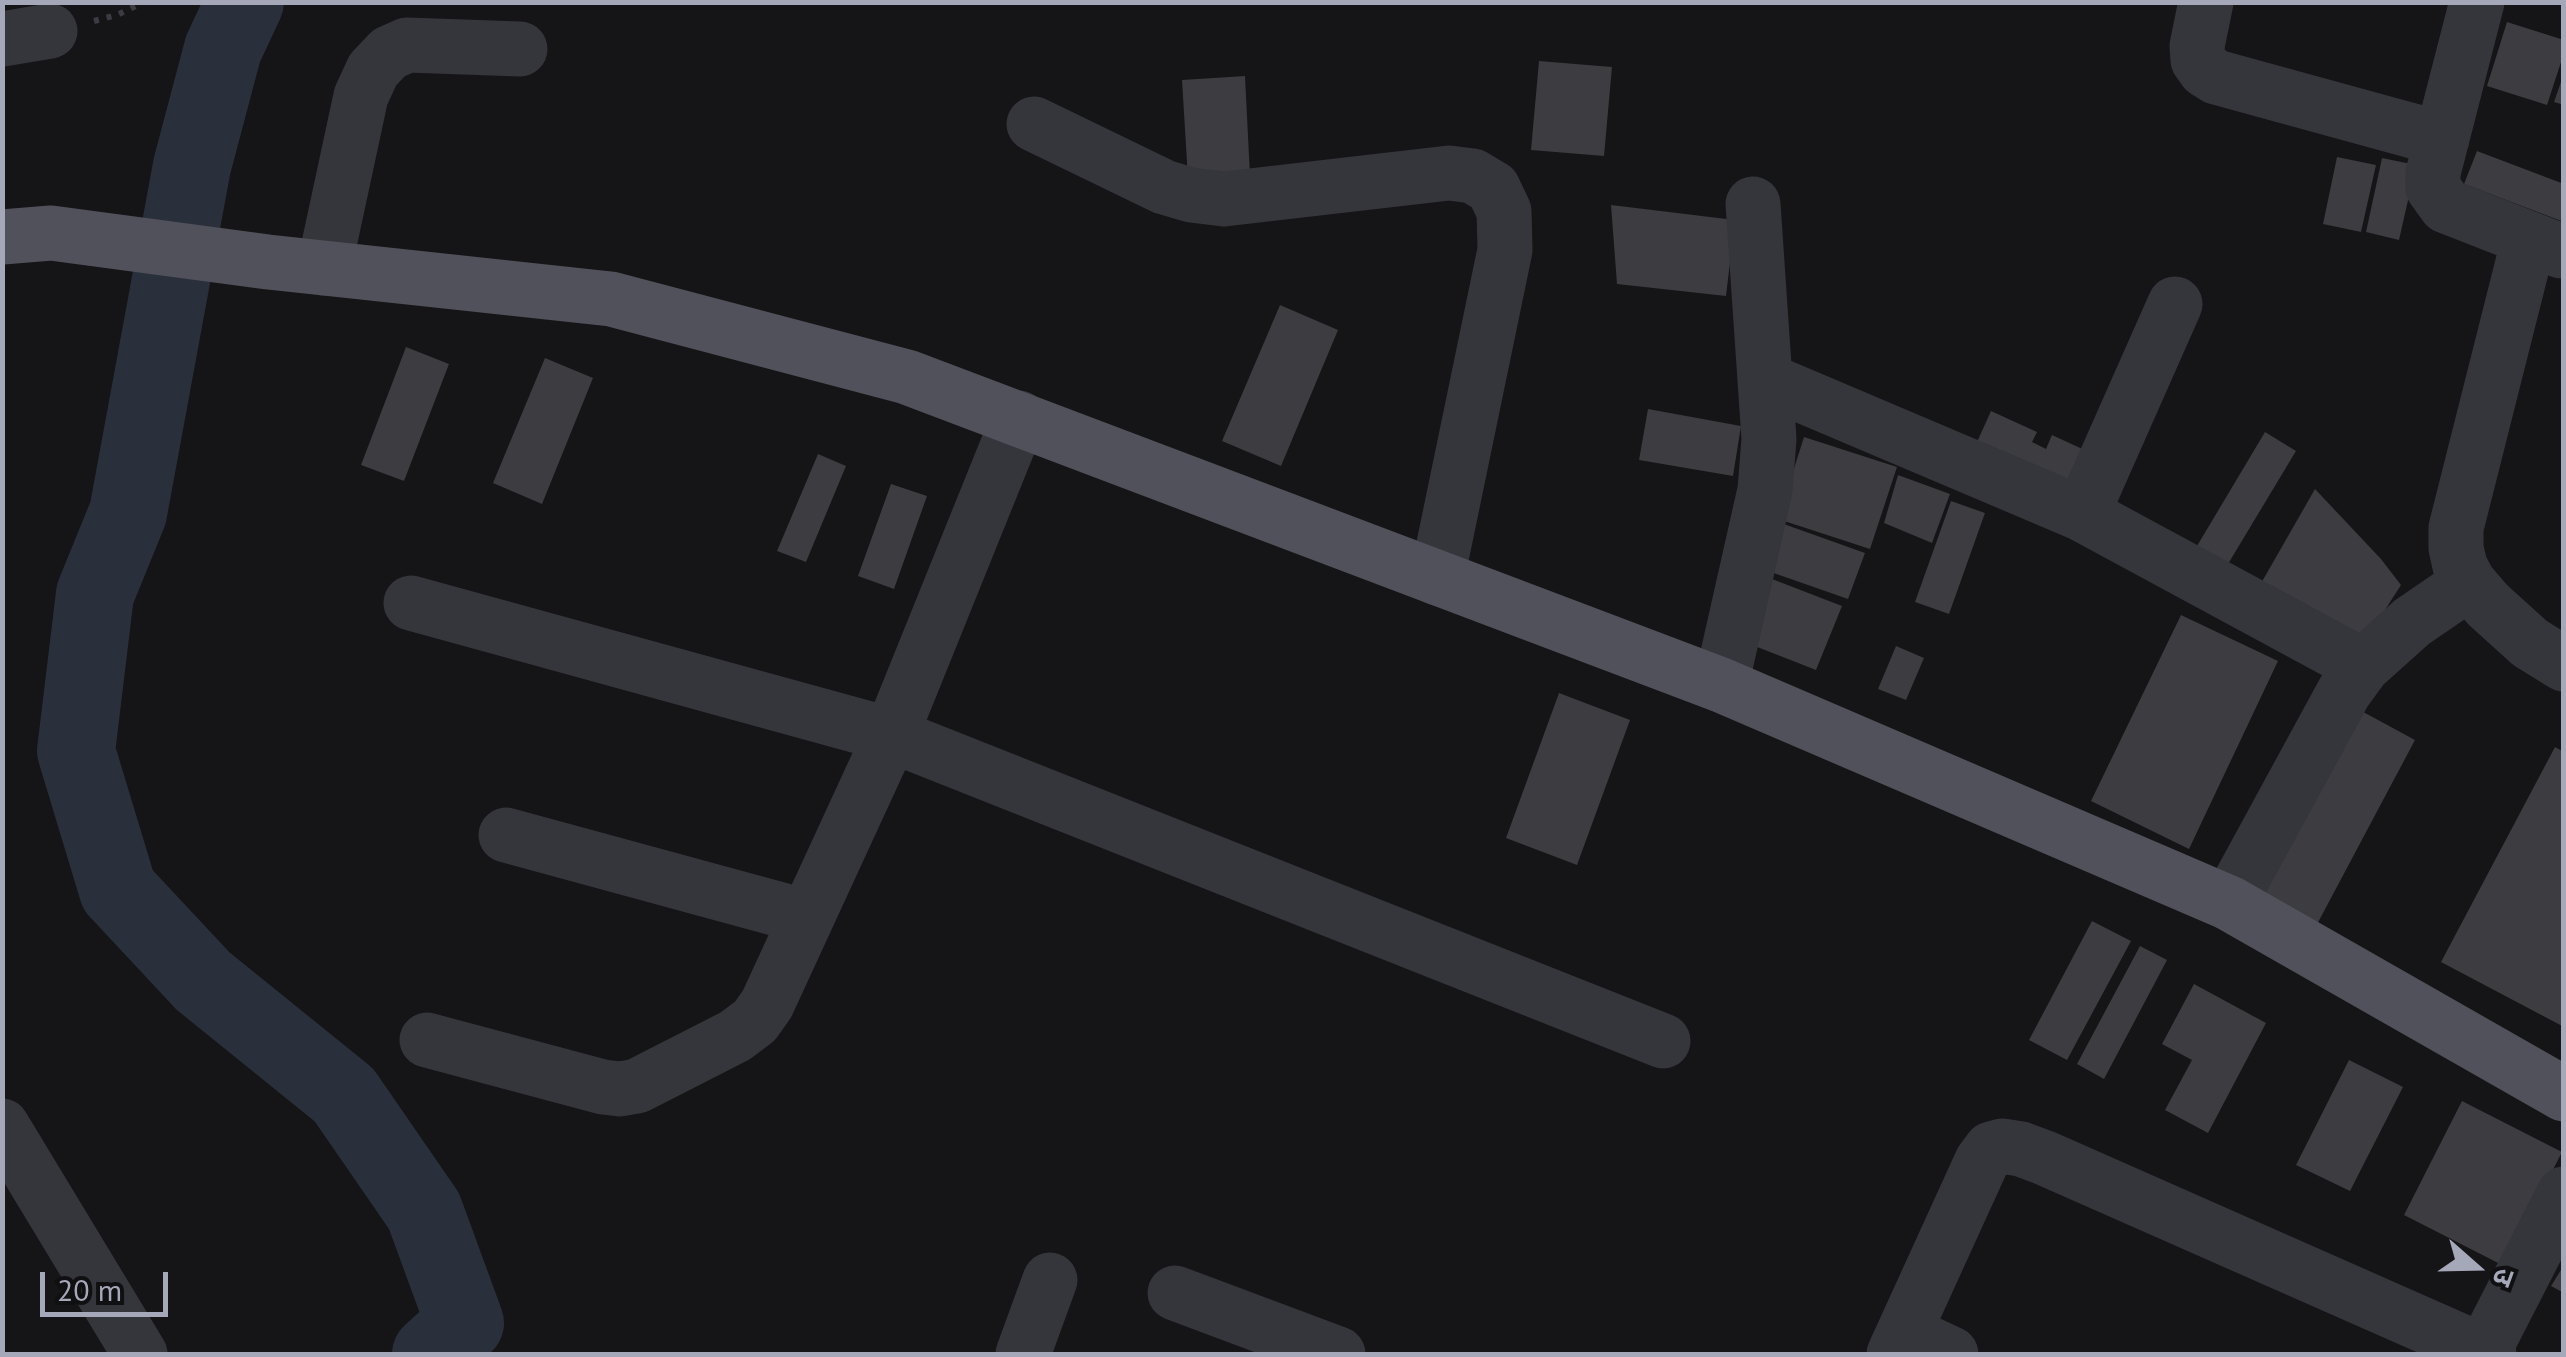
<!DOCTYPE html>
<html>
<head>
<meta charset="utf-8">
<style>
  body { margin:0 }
  #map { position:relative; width:2566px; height:1357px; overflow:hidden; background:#151416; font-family:"PT Sans","Noto Sans Devanagari",sans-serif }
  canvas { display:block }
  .frame { position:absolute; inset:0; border:5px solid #a5a8b8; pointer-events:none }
  .north { position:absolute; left:2426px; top:1217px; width:100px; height:100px; -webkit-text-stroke:8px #100f11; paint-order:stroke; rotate:110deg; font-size:28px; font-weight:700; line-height:40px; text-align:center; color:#a5a8b8 }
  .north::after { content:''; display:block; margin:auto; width:35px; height:45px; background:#a5a8b8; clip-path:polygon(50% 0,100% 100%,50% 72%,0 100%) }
  .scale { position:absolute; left:40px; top:1272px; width:128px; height:45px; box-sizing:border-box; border:5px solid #a5a8b8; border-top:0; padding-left:12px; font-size:30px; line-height:35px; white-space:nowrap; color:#a5a8b8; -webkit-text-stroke:8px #100f11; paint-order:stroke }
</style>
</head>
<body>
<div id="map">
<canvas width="2566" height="1357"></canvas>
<div class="frame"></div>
<div class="north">उ</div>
<div class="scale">20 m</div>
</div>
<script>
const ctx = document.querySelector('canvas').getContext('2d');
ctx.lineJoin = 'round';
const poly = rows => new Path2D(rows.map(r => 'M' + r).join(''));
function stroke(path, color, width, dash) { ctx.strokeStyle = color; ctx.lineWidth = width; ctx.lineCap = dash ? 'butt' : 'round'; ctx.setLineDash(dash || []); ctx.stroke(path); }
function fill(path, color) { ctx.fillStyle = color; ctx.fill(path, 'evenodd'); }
const river = poly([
  [245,2,223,49,192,166,128,513,95,594,76,751,118,890,203,981,344,1095,424,1211,465,1323,431,1354]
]);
const building = poly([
  [2507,22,2564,40,2564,53,2547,105,2487,86],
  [1539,61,1612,67,1604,156,1531,150],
  [1245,76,1250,176,1188,179,1182,80],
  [2563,76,2564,76,2564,105,2554,102],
  [2477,151,2564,184,2564,222,2464,184],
  [2337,157,2376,165,2361,232,2323,224],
  [2382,158,2416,165,2399,240,2366,232],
  [1611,205,1735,220,1726,296,1617,284],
  [1280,305,1338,330,1281,466,1222,441],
  [406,347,449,364,404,481,361,465],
  [545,358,593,378,542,504,493,483],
  [1648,409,1741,426,1733,476,1639,460],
  [1991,411,2037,432,2032,442,2046,449,2052,435,2089,452,2074,486,1977,442],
  [2265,432,2296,451,2228,564,2197,546],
  [1804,437,1897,467,1870,549,1778,519],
  [818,454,846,466,806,562,777,551],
  [1898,475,1950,494,1932,543,1884,523],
  [891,484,927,496,894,589,858,576],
  [2315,489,2381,559,2401,585,2365,641,2256,592],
  [1951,501,1985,513,1949,614,1915,602],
  [1781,523,1865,553,1848,599,1765,570],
  [1772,579,1842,606,1816,670,1747,643],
  [2181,615,2278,661,2189,849,2091,801],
  [1896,646,1924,658,1906,700,1878,689],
  [1559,693,1630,720,1577,865,1506,838],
  [2354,707,2415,740,2314,930,2252,898],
  [2555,747,2564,752,2564,1027,2441,962],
  [2092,921,2131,941,2067,1060,2029,1040],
  [2140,946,2167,960,2104,1079,2077,1064],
  [2194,984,2266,1023,2208,1133,2165,1110,2192,1060,2162,1044],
  [2349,1060,2403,1087,2350,1191,2296,1165],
  [2462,1101,2562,1152,2504,1266,2404,1215],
  [2564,1265,2564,1293,2551,1286]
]);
const path = poly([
  [94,21,117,15,144,2]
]);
const minor = poly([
  [2206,2,2197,46,2198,60,2205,70,2216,77,2442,139],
  [2477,2,2433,173,2433,188,2446,206,2561,251],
  [2,39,50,31],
  [1034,124,1164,187,1191,195,1224,199,1449,173,1473,176,1493,188,1504,211,1505,250,1437,578],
  [2529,239,2456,528,2456,548,2460,566,2469,583,2488,605,2530,643,2564,664],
  [324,268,361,96,373,70,389,53,407,45,520,49],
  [1766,380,2082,514,2363,666],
  [2082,514,2175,304],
  [411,603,891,735,1663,1041],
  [1721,685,1765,490,1769,439,1753,204],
  [506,835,807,917],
  [2229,903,2344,692,2363,666,2412,622,2469,583],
  [427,1040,603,1087,620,1089,637,1086,735,1036,755,1021,767,1004,891,735,1019,418],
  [2,1126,140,1354],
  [1175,1293,1338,1354],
  [1904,1332,1951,1354],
  [1023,1354,1050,1280],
  [1894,1354,1982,1161,1991,1149,2002,1146,2021,1149,2045,1158,2489,1354],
  [2482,1354,2564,1194]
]);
const major = poly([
  [2,237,51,233,268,262,611,299,907,377,1721,685,2229,903,2564,1094]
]);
stroke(river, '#2a303b', 78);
fill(building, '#3c3c41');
stroke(path, '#3b3c43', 6, [5, 8]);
stroke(minor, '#35353c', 55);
stroke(major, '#51515b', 55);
</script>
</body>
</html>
